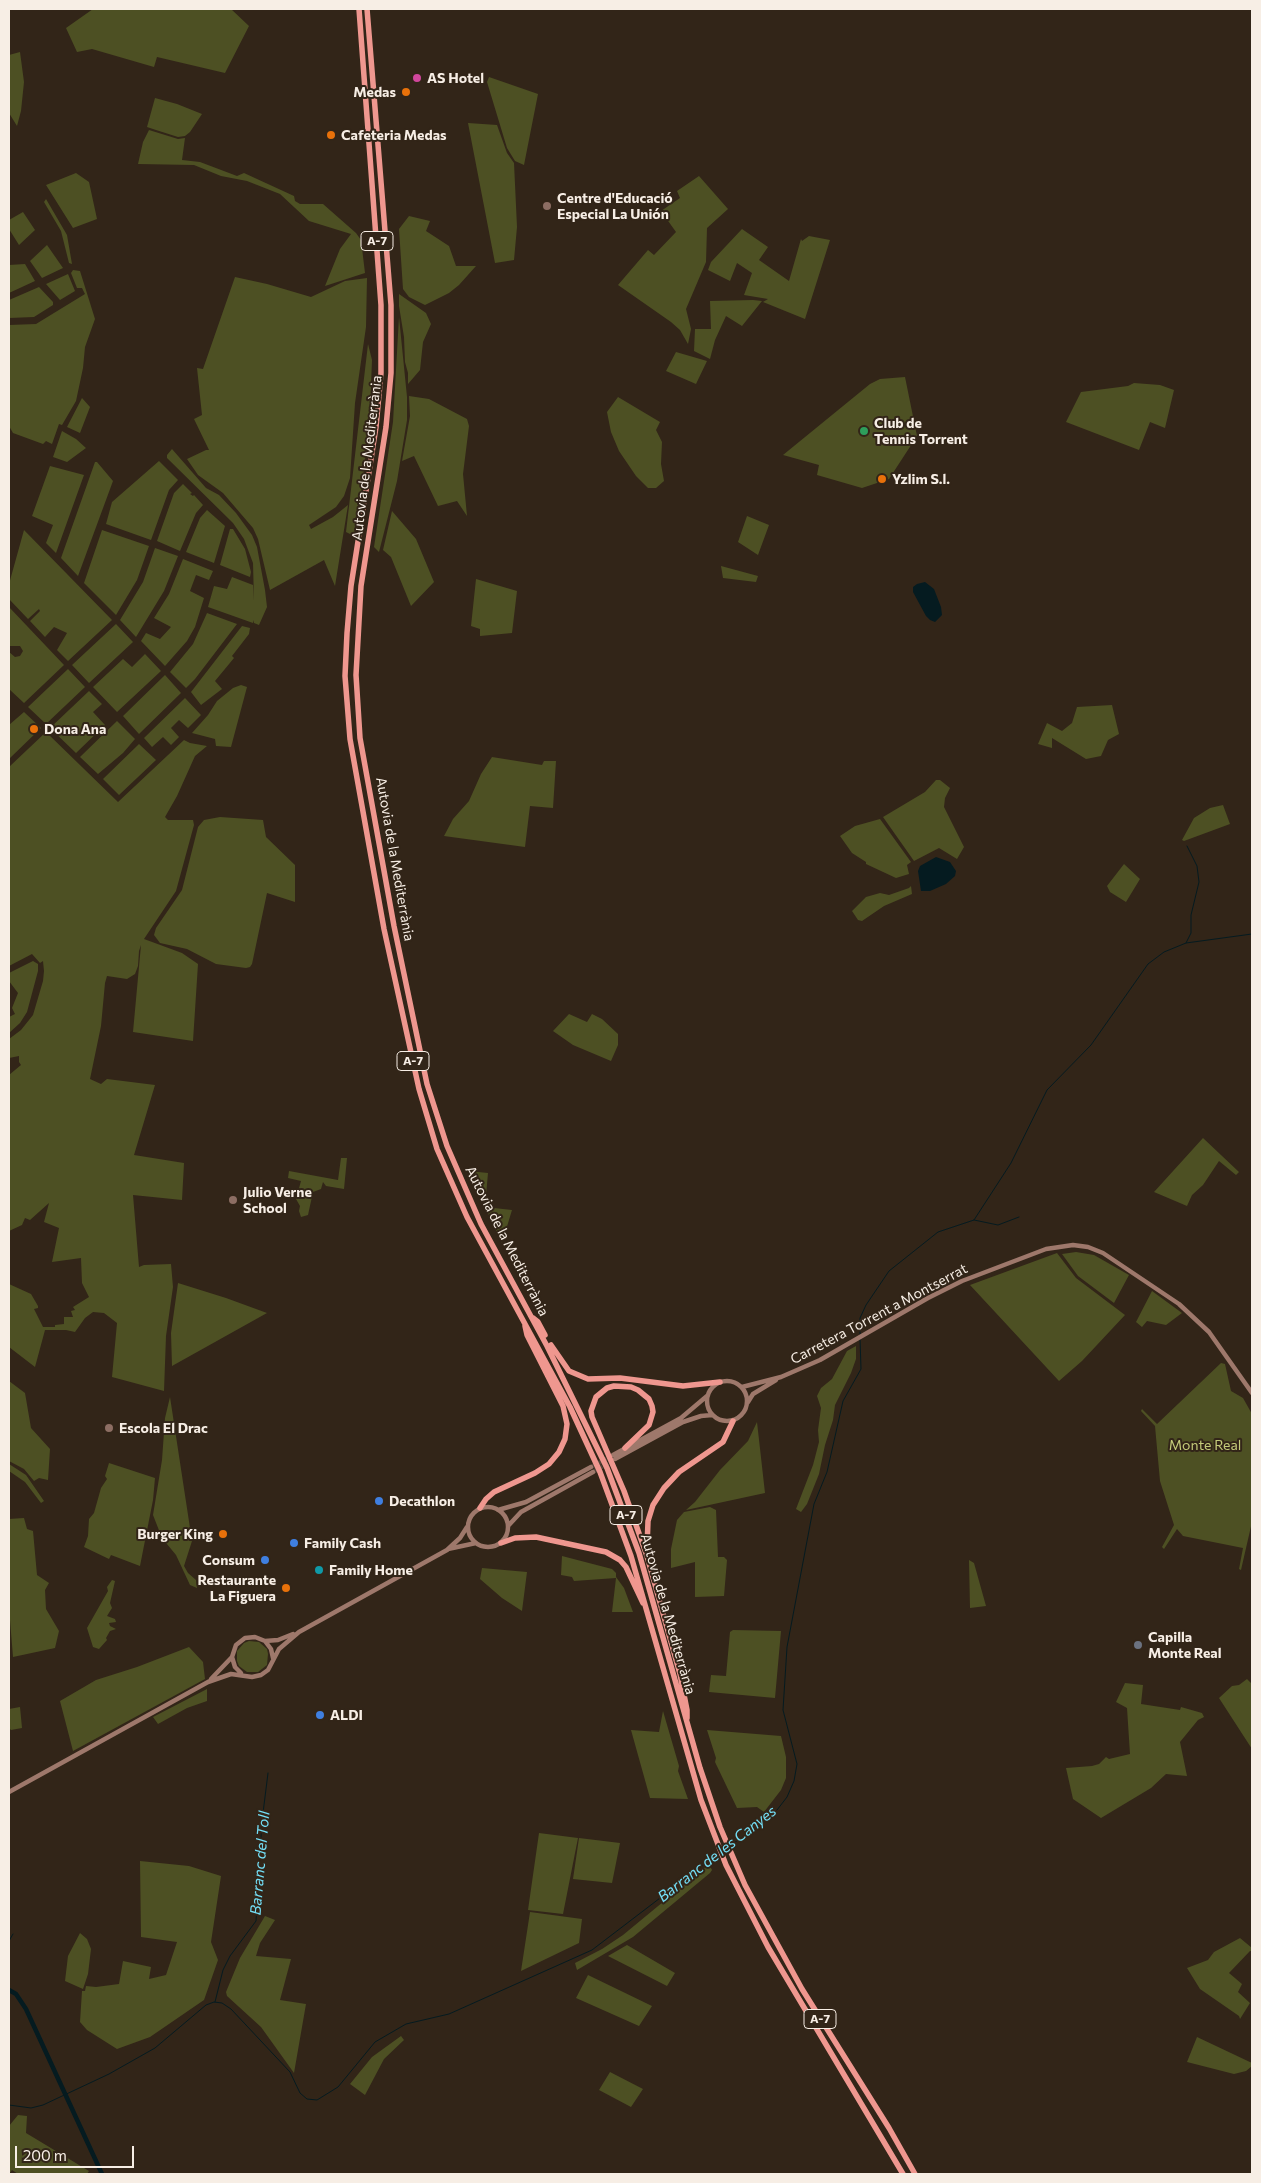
<!DOCTYPE html>
<html>
<head>
<meta charset="utf-8">
<style>
  body { margin:0 }
  #map { position:relative; width:1261px; height:2183px; overflow:hidden; background:#322518; font-family:Commissioner,sans-serif }
  canvas { display:block }
  .frame { position:absolute; inset:0; border:10px solid #f7eee5; pointer-events:none }
  .scale { position:absolute; left:15px; top:2146px; width:119px; height:22px; box-sizing:border-box; border:2px solid #f7eee5; border-top:0; padding-left:6px; font-size:15px; line-height:18px; white-space:nowrap; color:#f7eee5; -webkit-text-stroke:4px #322518; paint-order:stroke }
</style>
</head>
<body>
<div id="map">
<canvas width="1261" height="2183"></canvas>
<div class="frame"></div>
<div class="scale">200 m</div>
</div>
<script>
const ctx = document.querySelector('canvas').getContext('2d');
ctx.lineJoin = 'round';
function fill(path, color) { ctx.fillStyle = color; ctx.fill(path, 'evenodd'); }
const poly = rows => new Path2D(rows.map(r => 'M' + r).join(''));
function stroke(path, color, width, dash) { ctx.strokeStyle = color; ctx.lineWidth = width; ctx.lineCap = dash ? 'butt' : 'round'; ctx.setLineDash(dash || []); ctx.stroke(path); }
function drawText(font, color, halo, rows, align = 'center') {
  ctx.font = font + ' Commissioner,sans-serif'; ctx.lineWidth = 4; ctx.setLineDash([]); ctx.textBaseline = 'middle'; ctx.strokeStyle = halo; ctx.fillStyle = color; for (const [text, x, y, turn = 0] of rows) {
    ctx.save(); ctx.translate(x, y); ctx.rotate((+turn || 0) * Math.PI / 180); ctx.textAlign = isNaN(turn) ? turn : align; if (halo) ctx.strokeText(text, 0, 0); ctx.fillText(text, 0, 0); ctx.restore();
  }
}
const green = poly([
  [93,9,231,9,249,26,225,73,157,57,154,67,92,49,77,52,66,28],
  [20,52,24,82,21,111,17,126,9,113,9,55],
  [489,77,538,94,524,165,515,161,507,148,487,82],
  [155,98,177,104,202,114,190,132,185,136,178,137,156,130,147,127],
  [468,123,497,125,507,153,514,163,517,227,514,260,495,263],
  [149,130,178,139,185,138,182,160,200,162,237,176,244,173,294,196,295,201,300,204,323,204,356,233,361,240,365,273,325,286,340,249,351,234,309,221,280,194,247,181,221,176,194,165,138,164,143,142],
  [76,173,89,182,97,219,73,228,46,185],
  [699,176,728,209,707,228,706,262,686,309,691,329,688,344,680,330,671,322,618,285,648,250,654,255,676,232,661,211,680,198,677,191],
  [46,199,67,235,72,264,69,263,61,231,44,202],
  [23,212,35,230,19,245,9,229,9,220],
  [409,216,430,221,426,231,449,246,456,266,476,266,459,285,449,293,425,305,409,297,403,289,399,229],
  [742,229,768,247,759,260,789,281,801,239,802,241,809,236,830,240,805,319,763,302,768,299,744,295,752,273,737,263,730,281,708,270,711,262],
  [47,245,63,268,42,278,30,261],
  [25,264,35,281,9,293,9,265],
  [73,270,80,271,95,319,85,347,83,368,76,401,62,425,59,424,52,444,46,441,43,444,13,433,9,426,9,325,36,324,85,294,82,288,77,288,71,273],
  [68,274,75,291,60,300,46,284],
  [235,277,267,284,311,297,345,281,367,278,366,327,355,403,350,478,344,496,336,507,309,525,311,529,333,517,348,505,335,586,324,560,270,590,258,539,253,528,223,493,198,475,187,459,206,450,211,450,209,450,194,419,202,415,197,368,203,369],
  [39,287,53,302,53,305,34,317,9,318,9,300],
  [399,294,426,313,431,324,423,342,420,370,408,384,408,373,405,362,404,337,399,306],
  [753,300,762,301,742,326,726,316,715,340,710,359,694,351,695,329,711,329,710,301],
  [399,317,407,397,407,420,397,481,379,552,374,547,393,422],
  [368,344,372,360,370,411,363,480,354,536,346,532],
  [676,352,707,361,696,384,666,371],
  [905,377,917,436,889,479,862,488,817,475,819,465,783,455,870,384,880,379],
  [1134,383,1160,385,1174,390,1165,428,1150,422,1139,450,1066,422,1081,392,1128,386],
  [409,396,429,399,467,419,469,426,463,474,467,516,457,501,438,506,414,456,402,461,410,416],
  [618,397,660,422,656,430,662,442,661,464,664,481,656,488,648,488,636,476,619,451,611,432,607,412],
  [82,398,90,407,80,433,67,427],
  [62,431,76,439,86,448,67,462,53,457],
  [172,449,206,488,219,495,236,513,252,535,257,547,265,590,267,607,259,625,254,623,254,620,253,623,208,607,214,586,227,589,232,577,253,585,254,601,253,563,244,539,233,523,167,458,167,455],
  [159,461,178,480,169,490,151,540,106,524,112,502],
  [95,462,97,462,113,481,78,576,61,558],
  [50,466,84,475,56,553,46,543,53,525,32,516],
  [183,484,192,493,190,494,193,496,194,495,203,505,196,513,180,551,157,541,174,493],
  [207,510,225,526,214,563,186,552,200,518],
  [392,511,416,539,434,582,411,606,391,557,383,550],
  [747,516,769,525,758,555,738,542],
  [230,529,233,529,245,549,251,572,250,577,220,565],
  [24,530,112,620,68,661,57,650,67,633,54,627,45,637,30,621,40,611,39,609,28,619,9,599,9,584],
  [102,530,149,546,137,580,116,615,84,583],
  [155,548,178,556,164,591,136,637,120,620,143,582],
  [183,559,213,571,209,580,196,575,190,591,204,598,195,627,187,641,165,666,141,641,146,633,160,639,171,627,154,618,169,594],
  [721,566,758,576,756,582,723,578],
  [476,579,517,591,512,633,480,636,480,629,471,626],
  [9,607,64,665,24,703,9,689,9,652,15,657,20,656,23,651,20,646,9,646],
  [207,613,237,624,195,679,186,688,170,672,193,644],
  [116,624,133,642,89,683,72,665],
  [242,626,250,628,249,634,232,656,234,658,215,681,222,689,201,705,191,692],
  [145,654,161,671,117,712,93,687,123,659,132,667],
  [68,669,85,687,46,724,28,707],
  [165,675,181,693,139,734,123,716],
  [241,685,247,687,231,747,216,746,215,739,192,733,208,715,217,701,233,688],
  [89,691,102,704,93,712,105,725,76,753,50,728],
  [185,698,201,715,188,728,179,720,171,728,179,737,171,745,163,737,152,747,144,738],
  [1112,705,1119,734,1108,740,1101,756,1086,759,1052,738,1052,748,1038,744,1047,723,1062,731,1072,723,1077,707],
  [24,712,41,728,9,759,9,725],
  [117,721,135,739,123,753,98,774,80,757],
  [46,732,118,802,184,740,190,743,207,746,195,756,177,796,165,817,168,820,193,820,194,825,176,891,144,939,182,953,198,964,193,1041,133,1032,141,945,139,951,138,966,135,974,127,979,107,976,105,983,101,1026,90,1079,101,1084,107,1079,155,1085,134,1155,184,1163,182,1200,133,1195,139,1267,144,1265,171,1264,173,1287,166,1336,164,1391,112,1377,117,1323,104,1313,93,1312,85,1318,75,1332,66,1330,45,1330,35,1367,9,1347,9,1284,31,1294,38,1306,38,1308,34,1309,43,1327,55,1327,55,1325,64,1324,64,1317,73,1317,71,1311,75,1310,73,1307,89,1297,82,1283,81,1258,52,1262,59,1228,44,1222,49,1203,30,1220,25,1218,22,1225,9,1231,9,1075,21,1065,19,1062,19,1056,9,1058,9,1039,21,1030,33,1015,43,981,44,971,43,961,40,963,32,954,9,966,9,767],
  [139,744,156,760,119,795,103,779],
  [492,757,542,765,544,761,556,761,553,808,530,806,525,847,444,836,453,819,469,801,481,774],
  [936,780,940,780,950,788,945,798,944,807,964,847,957,859,939,848,914,861,883,817,925,792],
  [1223,805,1230,824,1184,841,1182,840,1194,818,1210,808],
  [220,817,263,820,266,837,295,865,295,902,267,893,252,964,250,967,246,968,216,964,187,949,160,943,154,935,156,928,182,890,198,827,204,820],
  [880,819,911,862,907,865,909,874,896,878,866,864,866,862,852,853,840,836,855,826],
  [1124,864,1140,879,1126,902,1110,892,1107,886],
  [911,886,912,894,884,906,862,921,858,920,852,911,866,897,880,893,889,895,909,888],
  [33,961,38,964,38,971,27,1012,20,1023,9,1033,9,1017,15,1014,12,1008,18,993,9,981,9,973],
  [569,1014,587,1022,592,1014,602,1019,618,1034,618,1045,611,1061,573,1045,553,1031],
  [1203,1138,1239,1172,1236,1175,1219,1161,1203,1185,1192,1195,1187,1206,1154,1192],
  [341,1158,347,1158,344,1189,326,1186,323,1182,321,1189,313,1192,308,1215,301,1217,299,1211,300,1206,296,1199,301,1181,288,1178,289,1171,338,1180],
  [468,1171,488,1173,485,1207,512,1210,502,1243],
  [1076,1252,1094,1255,1129,1275,1114,1303,1078,1276,1062,1254],
  [1057,1253,1076,1278,1125,1315,1082,1361,1059,1381,970,1285],
  [178,1283,226,1298,267,1313,172,1366,171,1333],
  [1152,1291,1182,1313,1166,1325,1147,1321,1142,1327,1136,1322],
  [856,1346,856,1359,851,1373,835,1405,833,1420,825,1445,819,1474,807,1504,801,1512,796,1509,813,1465,819,1442,818,1430,821,1408,817,1396,821,1388,832,1379,847,1351],
  [1221,1363,1225,1364,1231,1391,1243,1398,1252,1414,1252,1522,1241,1570,1239,1569,1243,1548,1183,1536,1177,1529,1164,1549,1162,1547,1174,1525,1160,1481,1155,1426,1141,1411,1142,1409,1157,1424],
  [9,1381,25,1393,31,1428,50,1449,48,1480,39,1478,34,1481,24,1469,9,1461],
  [170,1397,192,1541,184,1566,188,1573,196,1580,197,1588,190,1585,176,1555,162,1538,153,1515,162,1460,165,1418],
  [757,1422,765,1493,686,1510,695,1502,720,1470,748,1441],
  [109,1463,155,1478,153,1500,140,1566,111,1555,109,1559,84,1547,88,1536,89,1519,94,1513,101,1488,107,1479,105,1476],
  [9,1464,26,1475,44,1501,41,1503,25,1482,9,1471],
  [710,1507,716,1510,718,1557,724,1557,727,1560,724,1596,695,1597,695,1562,671,1568,671,1549,677,1520,684,1512],
  [24,1518,27,1529,33,1531,37,1575,49,1583,45,1590,46,1609,59,1631,55,1648,13,1657,9,1608,9,1519],
  [562,1556,612,1569,616,1573,616,1577,624,1588,633,1612,612,1612,616,1578,574,1581,572,1577,561,1575],
  [969,1560,974,1563,986,1606,970,1608],
  [482,1568,527,1572,522,1611,502,1598,480,1579],
  [112,1580,115,1581,110,1603,112,1608,107,1616,115,1619,116,1622,109,1623,110,1626,116,1629,110,1631,106,1638,107,1640,99,1649,93,1647,87,1628,108,1591,107,1587],
  [733,1630,781,1631,775,1698,709,1692,711,1675,726,1676,730,1632],
  [249,1641,259,1642,267,1649,268,1654,267,1665,258,1672,247,1672,239,1666,237,1661,237,1651,244,1643],
  [189,1647,203,1662,205,1679,73,1751,60,1701,96,1680,137,1667],
  [1247,1679,1252,1684,1252,1749,1219,1698,1232,1686,1239,1685],
  [1125,1683,1143,1685,1141,1704,1180,1710,1181,1707,1202,1713,1204,1717,1198,1720,1180,1742,1187,1776,1166,1774,1151,1788,1101,1818,1073,1799,1066,1768,1092,1766,1099,1764,1106,1757,1109,1759,1130,1754,1127,1708,1116,1702],
  [207,1689,207,1701,187,1708,158,1724,153,1717],
  [20,1707,22,1728,11,1730,9,1728,9,1709],
  [663,1711,679,1766,678,1771,688,1799,650,1798,631,1730,659,1732],
  [707,1730,781,1736,786,1757,786,1778,781,1790,764,1812,757,1807,737,1808,715,1762,716,1758],
  [539,1833,578,1838,563,1914,528,1910],
  [579,1838,620,1843,612,1883,573,1879],
  [140,1861,189,1866,221,1876,211,1942,218,1960,204,2000,150,2037,117,2049,87,2030,80,2022,82,1991,85,1991,86,1986,96,1987,119,1984,123,1961,151,1967,149,1979,166,1975,177,1942,141,1937],
  [709,1864,712,1870,710,1873,633,1937,577,1970,575,1963,602,1949,623,1935],
  [530,1912,582,1919,579,1943,521,1971],
  [265,1916,275,1920,260,1943,256,1956,291,1959,280,2000,306,2004,294,2073,261,2027,227,1996,226,1992,240,1958],
  [80,1933,87,1939,91,1949,88,1974,83,1989,65,1981,68,1956],
  [1240,1938,1252,1948,1252,1951,1250,1951,1229,1973,1242,1984,1238,1992,1250,2003,1240,2019,1239,2016,1200,1989,1187,1968,1208,1960,1214,1952],
  [627,1945,675,1973,667,1986,608,1956],
  [588,1975,652,2006,639,2026,576,1998],
  [401,2036,404,2040,384,2059,365,2095,350,2084,372,2057],
  [1197,2037,1252,2063,1252,2066,1246,2071,1234,2074,1187,2062],
  [610,2072,643,2089,631,2107,599,2090],
  [18,2115,27,2116,26,2133,89,2171,87,2174,18,2174,12,2170,9,2174,9,2126]
]);
const water = poly([
  [925,582,934,589,941,607,942,615,935,622,930,620,926,616,913,592,913,587,917,584],
  [936,857,950,862,956,871,955,876,946,884,930,891,921,891,918,871,920,866]
]);
const stream = poly([
  [1186,943,1191,933,1191,915,1199,882,1197,866,1187,846],
  [974,1220,998,1225,1019,1217],
  [860,1334,860,1318,866,1305,889,1271,938,1232,974,1220,1011,1163,1047,1090,1091,1045,1148,964,1164,952,1186,943,1252,934],
  [731,1845,755,1828,777,1810,787,1797,794,1781,797,1764,783,1710,787,1647,814,1504,827,1472,843,1401,861,1369,860,1338],
  [9,1941,13,1934],
  [215,2002,223,1970,230,1956,256,1921,262,1821,268,1773],
  [9,2105,31,2108,43,2105,109,2074,155,2048,206,2005,214,2002,222,2003,231,2009,290,2072,300,2093,307,2099,317,2100,338,2087,375,2042,406,2024,449,2014,592,1950,719,1853]
]);
const canal = poly([
  [9,1990,16,1994,26,2009,102,2174]
]);
const secondaryTunnel = poly([
  [591,1467,612,1456],
  [593,1472,613,1460]
]);
const secondary = poly([
  '707 1401a20 20 0 1 1 40 0a20 20 0 1 1-40 0Z',
  [742,1387,781,1377,820,1360,928,1298,962,1281,1046,1249,1073,1245,1088,1247,1103,1253,1179,1304,1209,1332,1252,1393],
  [748,1402,753,1394,776,1380],
  [613,1455,681,1418,707,1396],
  [615,1459,683,1422,701,1416,712,1415],
  '468 1527a20 20 0 1 1 40 0a20 20 0 1 1-40 0Z',
  [498,1510,526,1502,591,1467],
  [508,1526,521,1512,593,1472],
  [448,1549,476,1543],
  [265,1641,278,1640,293,1634],
  [241,1673,235,1667,232,1657,236,1645,245,1638,255,1637,265,1641,271,1649,273,1658],
  [211,1679,232,1657],
  [9,1792,208,1682,231,1674,252,1677,261,1675,268,1670,279,1649,299,1632,447,1550,460,1538,467,1527]
]);
const highway = poly([
  [359,9,381,305,381,373,376,427,351,586,347,633,345,676,350,739,384,929,419,1089,437,1149,467,1217,570,1407,600,1472,631,1556,701,1800,726,1865,768,1947,903,2174],
  [367,9,391,305,391,373,386,427,361,586,356,675,360,738,394,926,427,1084,447,1146,481,1224,547,1346,607,1468,639,1553,700,1768,720,1827,745,1885,802,1989,889,2128,915,2174],
  [533,1318,538,1322,545,1335],
  [551,1345,569,1371,588,1379,620,1378,683,1386,720,1382],
  [625,1448,649,1425,653,1412,652,1406,649,1399,638,1390,631,1387,614,1386,607,1388,596,1397,591,1411,592,1417,624,1491,647,1556,680,1674,687,1710,687,1718],
  [480,1508,486,1499,494,1492,535,1473,549,1464,559,1452,565,1439,567,1424,563,1406,527,1335,525,1326],
  [501,1543,515,1538,536,1537,606,1552,620,1560,626,1567,643,1603],
  [647,1548,648,1521,653,1505,664,1488,679,1472,723,1442,733,1421]
]);
const markers = [
  [417,78,5,"#d1479c"],
  [406,92,5,"#e8710a"],
  [331,135,5,"#e8710a"],
  [547,206,5,"#8d6e63"],
  [864,431,5,"#2e9e5b"],
  [882,479,5,"#e8710a"],
  [34,729,5,"#e8710a"],
  [233,1200,5,"#8d6e63"],
  [109,1428,5,"#8d6e63"],
  [379,1501,5,"#3f7fe0"],
  [223,1534,5,"#e8710a"],
  [294,1543,5,"#3f7fe0"],
  [265,1560,5,"#3f7fe0"],
  [319,1570,5,"#0f9aa8"],
  [286,1588,5,"#e8710a"],
  [1138,1645,5,"#6b7280"],
  [320,1715,5,"#3f7fe0"]
];
const shields = [
  [377,241,32],
  [413,1061,32],
  [626,1515,32],
  [820,2019,32]
];
const shieldNames = [
  ["A-7",377,241],
  ["A-7",413,1061],
  ["A-7",626,1515],
  ["A-7",820,2019]
];
const poiNames = [
  ["AS Hotel",427,78],
  ["Medas",396,92,"right"],
  ["Cafeteria Medas",341,135],
  ["Centre d'Educació",557,198],
  ["Especial La Unión",557,214],
  ["Club de",874,423],
  ["Tennis Torrent",874,439],
  ["Yzlim S.l.",892,479],
  ["Dona Ana",44,729],
  ["Julio Verne",243,1192],
  ["School",243,1208],
  ["Escola El Drac",119,1428],
  ["Decathlon",389,1501],
  ["Burger King",213,1534,"right"],
  ["Family Cash",304,1543],
  ["Consum",255,1560,"right"],
  ["Family Home",329,1570],
  ["Restaurante",276,1580,"right"],
  ["La Figuera",276,1596,"right"],
  ["Capilla",1148,1637],
  ["Monte Real",1148,1653],
  ["ALDI",330,1715]
];
const streetNames = [
  ["Autovia de la Mediterrània",367,458,-83],
  ["Autovia de la Mediterrània",395,859,80],
  ["Autovia de la Mediterrània",507,1241,63],
  ["Carretera Torrent a Montserrat",879,1314,-28],
  ["Autovia de la Mediterrània",668,1614,74]
];
const parkNames = [
  ["Monte Real",1205,1445]
];
const waterNames = [
  ["Barranc de les Canyes",717,1854,-38],
  ["Barranc del Toll",260,1863,-85]
];
fill(green, '#4d5023');
fill(water, '#051b20');
stroke(stream, '#051b20', 1);
stroke(canal, '#051b20', 4.5);
stroke(secondaryTunnel, '#504337', 4.5, [4.5, 2]);
stroke(secondary, '#9e786b', 4.5);
stroke(highway, '#ef978f', 5.5);
for (const [x, y, r, color] of markers) { const dot = new Path2D(); dot.arc(x, y, r, 0, 2 * Math.PI); ctx.fillStyle = color; ctx.fill(dot); stroke(dot, '#322518', 2); }
for (const [x, y, w] of shields) { const box = new Path2D(); box.roundRect(x - w / 2, y - 9.5, w, 19, 4); ctx.fillStyle = '#322518'; ctx.fill(box); stroke(box, '#f7eee5', 1); }
drawText('bold 12px', '#f7eee5', null, shieldNames);
drawText('bold 14px', '#f7eee5', '#322518', poiNames, 'left');
drawText('14px', '#f7eee5', '#322518', streetNames);
drawText('14px', '#c4cb79', '#322518', parkNames);
drawText('italic 15px', '#74e0f8', '#322518', waterNames);
</script>
</body>
</html>
